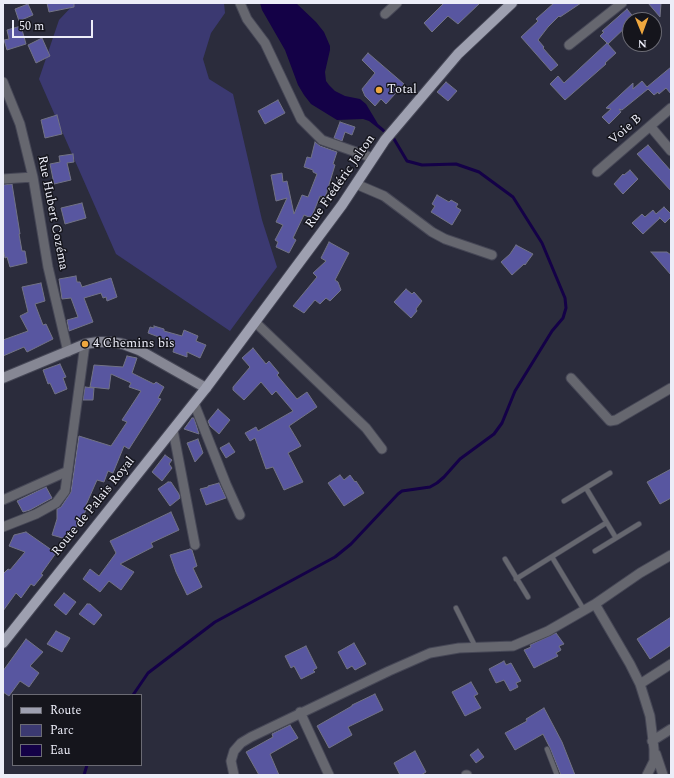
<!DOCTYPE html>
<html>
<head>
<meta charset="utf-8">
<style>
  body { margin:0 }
  #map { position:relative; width:674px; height:778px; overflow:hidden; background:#2b2c3c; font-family:Spectral,serif }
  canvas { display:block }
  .frame { position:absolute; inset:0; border:4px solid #ecedf8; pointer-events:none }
  .legend { position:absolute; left:12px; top:694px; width:130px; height:72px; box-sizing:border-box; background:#15151c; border:1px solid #6b6b74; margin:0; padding:5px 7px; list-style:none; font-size:12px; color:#ecedf8 }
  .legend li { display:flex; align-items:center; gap:8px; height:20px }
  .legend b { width:20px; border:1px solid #6b6b74 }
  .north { position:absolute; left:622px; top:12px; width:40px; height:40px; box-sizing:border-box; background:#15151c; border:1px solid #6b6b74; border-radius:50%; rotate:179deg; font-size:11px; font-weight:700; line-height:16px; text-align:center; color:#ecedf8 }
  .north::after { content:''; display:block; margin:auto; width:14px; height:18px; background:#efa73e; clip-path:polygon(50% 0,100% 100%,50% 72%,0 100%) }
  .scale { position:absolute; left:12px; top:20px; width:81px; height:18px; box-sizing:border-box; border:2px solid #ecedf8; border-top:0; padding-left:5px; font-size:12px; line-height:14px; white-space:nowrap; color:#ecedf8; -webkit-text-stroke:3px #15151c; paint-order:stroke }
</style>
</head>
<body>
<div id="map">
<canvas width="674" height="778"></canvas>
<div class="frame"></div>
<ul class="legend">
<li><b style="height:5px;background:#9ea0b0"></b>Route</li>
<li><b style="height:11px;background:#3b3971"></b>Parc</li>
<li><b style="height:11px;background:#140147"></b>Eau</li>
</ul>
<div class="north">N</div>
<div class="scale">50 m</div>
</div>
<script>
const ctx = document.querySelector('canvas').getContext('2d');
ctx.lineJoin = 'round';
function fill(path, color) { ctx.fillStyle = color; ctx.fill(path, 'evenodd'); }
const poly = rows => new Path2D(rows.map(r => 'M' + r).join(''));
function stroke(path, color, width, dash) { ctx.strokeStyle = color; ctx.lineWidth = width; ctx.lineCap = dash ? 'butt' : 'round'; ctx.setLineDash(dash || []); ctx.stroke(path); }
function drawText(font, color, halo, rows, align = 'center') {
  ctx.font = font + ' Spectral,serif'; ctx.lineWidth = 3; ctx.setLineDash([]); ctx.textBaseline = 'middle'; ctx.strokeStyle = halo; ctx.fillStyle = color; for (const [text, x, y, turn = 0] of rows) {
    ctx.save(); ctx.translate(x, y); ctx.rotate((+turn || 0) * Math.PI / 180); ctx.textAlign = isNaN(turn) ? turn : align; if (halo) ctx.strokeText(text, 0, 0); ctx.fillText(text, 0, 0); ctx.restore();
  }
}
const green = poly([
  [75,3,224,3,225,13,211,33,203,59,209,79,233,94,262,220,277,267,230,331,116,254,39,79,59,20]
]);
const water = poly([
  [260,3,296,3,316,22,324,32,330,46,330,50,325,72,326,81,329,85,335,91,345,96,360,99,366,104,378,124,384,129,383,132,369,121,363,119,337,120,311,104,304,95,298,85,285,50,262,10]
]);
const stream = poly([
  [133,695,148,673,215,622,335,557,351,544,398,494,402,491,430,487,437,483,444,477,460,459,494,434,502,423,515,391,552,331,563,318,566,308,565,298,542,243,513,197,479,172,456,164,422,165,407,161,394,139,384,131],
  [84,775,87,765]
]);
const building = poly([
  [47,3,74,3,74,7,49,12,47,3],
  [444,3,480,3,458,24,448,16,432,32,424,23,444,3],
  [554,3,581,3,560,17,559,16,548,27,538,40,544,47,543,48,558,65,551,71,521,37,538,21,536,19,554,3],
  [648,3,661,3,660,17,648,3],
  [28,4,33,15,19,21,15,9,28,4],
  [627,9,635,19,630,20,630,23,608,44,600,36,604,32,602,31,627,9],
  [21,26,26,44,7,50,4,40,9,39,7,30,21,26],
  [42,38,50,56,36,63,28,45,42,38],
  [607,43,616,53,605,63,606,64,565,100,550,84,558,76,564,83,607,43],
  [368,53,404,84,386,104,381,99,375,106,365,96,362,89,375,73,362,60,368,53],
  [671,67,671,94,666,88,659,94,658,92,654,95,648,89,622,110,619,109,621,112,609,124,602,117,611,109,606,108,633,83,633,89,642,81,647,87,671,67],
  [446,82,457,91,448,101,437,92,446,82],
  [278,100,285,113,265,124,258,111,278,100],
  [57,115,62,134,45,138,41,120,57,115],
  [340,122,355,127,352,135,345,132,342,141,334,138,340,122],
  [315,142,320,146,337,152,333,164,335,165,325,198,320,196,312,216,309,217,304,215,293,238,296,240,289,253,276,247,278,242,275,240,283,225,276,222,287,198,276,201,271,175,282,173,283,182,287,181,294,214,302,195,308,197,317,174,313,172,313,170,304,167,307,157,311,158,315,142],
  [648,145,671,171,671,191,637,154,648,145],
  [73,154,74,162,67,163,71,180,54,184,50,164,60,162,59,156,73,154],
  [630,170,638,179,623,194,614,184,623,174,624,175,630,170],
  [12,184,20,234,19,234,22,251,25,251,27,263,10,267,7,257,5,258,3,249,3,185,12,184],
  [437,195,449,202,451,200,458,204,456,207,461,210,452,225,431,212,435,206,432,204,437,195],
  [82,203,86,218,65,224,61,208,82,203],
  [664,207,671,214,671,217,665,223,659,217,660,218,643,234,632,223,642,214,645,217,653,210,656,214,664,207],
  [329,242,349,253,335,280,338,282,341,290,330,301,326,298,320,304,315,300,304,313,293,306,317,277,313,273,326,261,321,258,329,242],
  [516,245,533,254,525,265,524,264,512,275,501,262,510,254,516,245],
  [651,252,667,252,671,255,671,275,651,252],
  [76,276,77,282,80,282,82,287,111,278,117,297,107,301,106,297,103,298,101,293,84,298,93,322,69,331,67,320,78,317,71,298,62,299,59,279,76,276],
  [41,283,45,301,35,304,43,325,46,324,53,339,27,352,24,347,3,356,3,340,28,331,20,316,28,312,22,287,41,283],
  [406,289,412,294,414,292,422,301,416,309,417,311,411,318,394,302,406,289],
  [154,326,164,329,164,331,182,336,184,330,198,336,196,341,206,345,200,358,187,352,187,357,173,352,175,343,148,333,150,327,154,328,154,326],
  [253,348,266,364,269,361,279,373,277,375,297,399,307,392,317,407,289,426,301,446,288,453,303,482,284,490,273,467,266,469,255,438,250,441,245,433,256,427,258,431,293,411,276,391,272,395,261,382,244,400,233,390,233,387,250,367,242,358,253,348],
  [127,356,137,358,132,373,154,384,156,382,164,387,158,398,161,399,129,449,124,446,113,473,108,471,104,482,97,480,86,505,88,505,82,519,81,518,71,536,67,534,66,539,52,535,57,519,57,509,61,507,71,492,79,436,111,446,127,422,122,420,141,391,129,387,131,383,111,374,109,389,90,387,94,365,123,367,127,356],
  [60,364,66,377,63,378,67,389,55,394,50,383,48,384,43,370,60,364],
  [85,387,94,388,93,400,83,400,85,387],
  [218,409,230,420,219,434,210,426,208,421,218,409],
  [192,418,194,418,199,434,184,429,192,418],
  [198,439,203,453,195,462,187,443,198,439],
  [229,443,235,452,226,458,220,448,229,443],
  [165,455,172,460,169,464,172,468,162,481,152,472,165,455],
  [671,469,671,498,660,504,647,482,671,469],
  [340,475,344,480,350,475,355,482,356,481,364,493,344,506,328,483,340,475],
  [168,482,171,482,179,494,180,498,170,506,158,489,168,482],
  [219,483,226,498,206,505,200,489,208,487,208,486,219,483],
  [46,487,52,498,30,510,23,512,17,501,46,487],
  [171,512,179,530,151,543,153,547,120,564,134,572,121,590,109,581,100,592,83,579,90,569,99,576,116,553,110,541,171,512],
  [26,532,56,553,41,574,43,575,34,586,31,584,21,598,16,593,3,611,3,574,8,569,10,570,25,552,9,546,14,535,26,532],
  [190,549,192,550,197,566,193,568,202,587,187,595,176,572,170,555,190,549],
  [64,593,76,602,66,615,54,605,64,593],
  [87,604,90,604,102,615,94,625,79,614,87,604],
  [671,617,671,645,650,659,637,639,671,617],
  [56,631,70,638,62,652,47,644,56,631],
  [556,633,564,644,559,646,561,650,556,653,558,656,534,668,524,650,531,647,530,645,556,633],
  [26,639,43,652,30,666,39,673,29,687,20,681,9,696,3,692,3,671,26,639],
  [354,643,366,664,355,670,352,666,347,669,338,652,354,643],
  [306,646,317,668,313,670,315,672,301,679,294,666,291,668,285,656,306,646],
  [504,661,506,665,511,663,521,681,516,683,518,687,510,691,504,680,496,683,489,669,504,661],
  [471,682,478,694,474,696,481,708,465,716,452,692,471,682],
  [375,694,383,710,348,727,352,735,329,748,317,726,352,706,352,705,375,694],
  [544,708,562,742,575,775,561,775,550,748,543,734,515,750,505,733,527,721,526,719,544,708],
  [290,725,298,738,270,754,279,775,259,775,246,752,273,737,272,734,290,725],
  [478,749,484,757,476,763,470,755,478,749],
  [415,751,426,772,421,775,400,775,394,763,415,751]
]);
const service = poly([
  [586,488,616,538],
  [564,501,610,473],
  [595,551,639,524],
  [552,557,584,610],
  [505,559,528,597],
  [516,579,606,523],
  [456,608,476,648],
  [547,749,557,775]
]);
const minor = poly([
  [240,3,247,19,265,43,301,119,322,140,373,158],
  [385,14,397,3],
  [569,45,622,3],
  [3,82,20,124,33,177,48,267,68,352],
  [650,126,671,151],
  [597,172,671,108],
  [3,179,33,177],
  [356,184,384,196,432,232,445,239,492,255],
  [255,322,366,428,382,449],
  [571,378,610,421,616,420,671,388],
  [194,403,226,484,240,515],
  [173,430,195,545],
  [3,500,68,471],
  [3,527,36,514,56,503,65,491,85,344],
  [595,604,630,664,640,684,650,716,654,749,654,761,647,775],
  [640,684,671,664],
  [300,712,329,775],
  [652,741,671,729],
  [656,754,663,775],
  [234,775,231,761,234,751,241,743,251,737,389,671,430,653,459,648,513,646,548,631,595,604,640,573,671,555],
  [466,775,467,775]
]);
const secondary = poly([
  [3,378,85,344,98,342,111,342,123,344,139,350,206,388]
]);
const primary = poly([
  [3,643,206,388,342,205,385,140,458,54,512,3]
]);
const markers = [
  [379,90,4,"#efa73e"],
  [85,344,4,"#efa73e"]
];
const poiNames = [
  ["Total",387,90],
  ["4 Chemins bis",93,344]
];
const streetNames = [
  ["Voie B",626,130,-41],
  ["Rue Frédéric Jalton",341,182,-55],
  ["Rue Hubert Cozéma",52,213,79],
  ["Route de Palais Royal",94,507,-51]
];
fill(green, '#3b3971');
fill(water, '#140147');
stroke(stream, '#140147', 3);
fill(building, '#5856a0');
stroke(building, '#727385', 1);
stroke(service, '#464756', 6);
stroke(minor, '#464756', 11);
stroke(secondary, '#464756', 12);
stroke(primary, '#464756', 12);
stroke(service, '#66676f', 4.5);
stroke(minor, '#66676f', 9);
stroke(secondary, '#868794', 10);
stroke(primary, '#9ea0b0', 10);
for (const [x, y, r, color] of markers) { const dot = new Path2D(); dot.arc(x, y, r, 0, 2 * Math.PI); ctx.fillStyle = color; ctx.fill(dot); stroke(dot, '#15151c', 1.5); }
drawText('13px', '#ecedf8', '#15151c', poiNames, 'left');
drawText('13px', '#ecedf8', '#15151c', streetNames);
</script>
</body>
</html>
